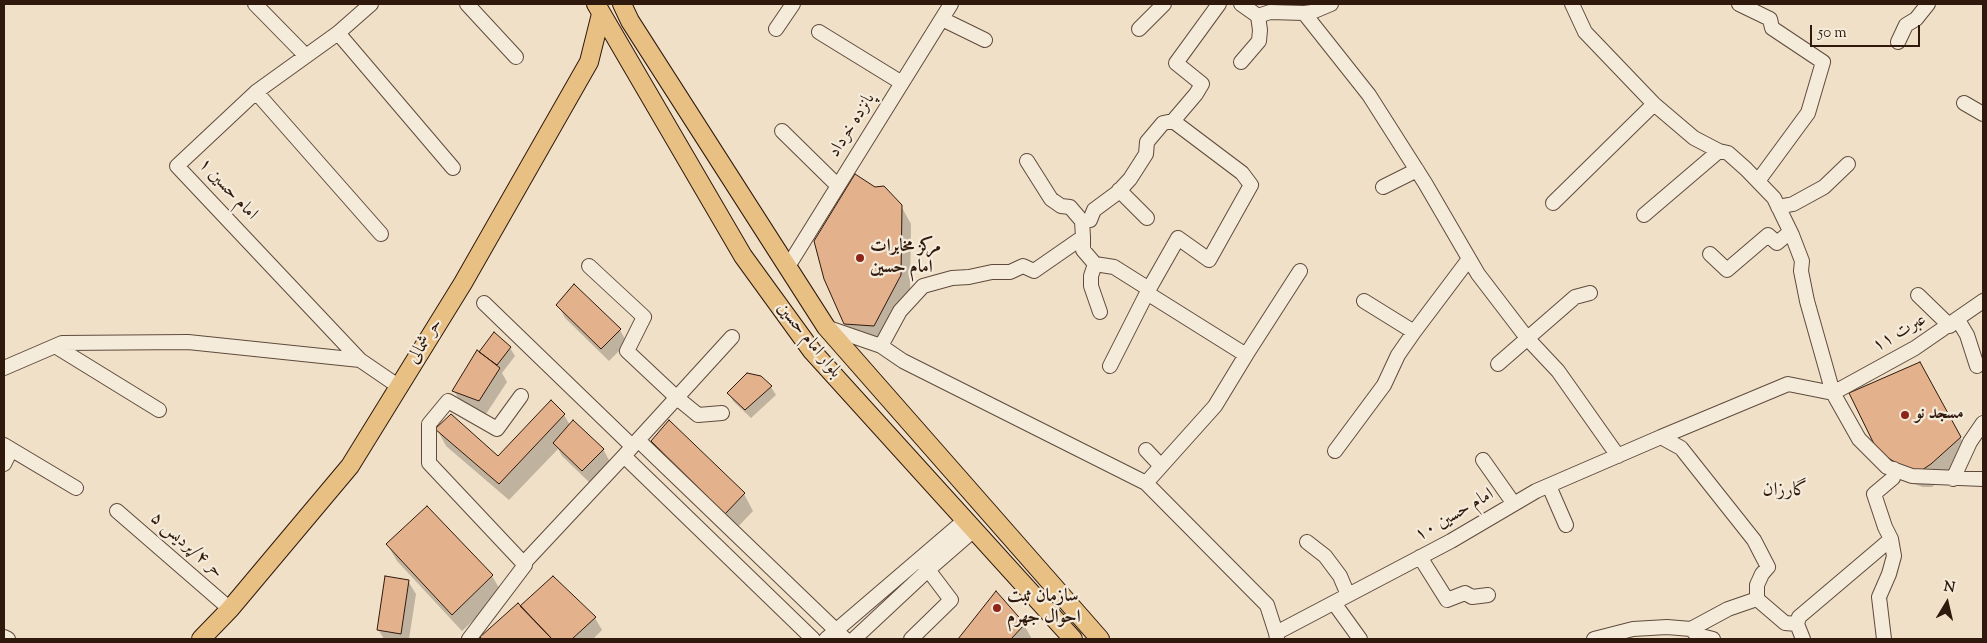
<!DOCTYPE html>
<html>
<head>
<meta charset="utf-8">
<style>
  body { margin:0 }
  #map { position:relative; width:1987px; height:643px; overflow:hidden; background:#efe0c7; font-family:"Sorts Mill Goudy",serif }
  canvas { display:block }
  .frame { position:absolute; inset:0; border:5px solid #2f190d; pointer-events:none }
  .north { position:absolute; left:1922px; top:578px; width:50px; height:50px; -webkit-text-stroke:4px #f5ebdb; paint-order:stroke; rotate:9deg; font-size:14px; font-weight:700; line-height:20px; text-align:center; color:#2f190d }
  .north::after { content:''; display:block; margin:auto; width:18px; height:22px; background:#2f190d; clip-path:polygon(50% 0,100% 100%,50% 72%,0 100%) }
  .scale { position:absolute; left:1810px; top:25px; width:110px; height:22px; box-sizing:border-box; border:2px solid #2f190d; border-top:0; padding-left:6px; font-size:15px; line-height:18px; white-space:nowrap; color:#2f190d; -webkit-text-stroke:4px #f5ebdb; paint-order:stroke }
</style>
</head>
<body>
<div id="map">
<canvas width="1987" height="643"></canvas>
<div class="frame"></div>
<div class="north">N</div>
<div class="scale">50 m</div>
</div>
<script>
const ctx = document.querySelector('canvas').getContext('2d');
ctx.lineJoin = 'round';
function fill(path, color) { ctx.fillStyle = color; ctx.fill(path, 'evenodd'); }
const poly = rows => new Path2D(rows.map(r => 'M' + r).join(''));
function stroke(path, color, width, dash) { ctx.strokeStyle = color; ctx.lineWidth = width; ctx.lineCap = dash ? 'butt' : 'round'; ctx.setLineDash(dash || []); ctx.stroke(path); }
function drawText(font, color, halo, rows, align = 'center') {
  ctx.font = font + ' "Sorts Mill Goudy",Amiri,serif'; ctx.lineWidth = 4.5; ctx.setLineDash([]); ctx.textBaseline = 'middle'; ctx.strokeStyle = halo; ctx.fillStyle = color; for (const [text, x, y, turn = 0] of rows) {
    ctx.save(); ctx.translate(x, y); ctx.rotate((+turn || 0) * Math.PI / 180); ctx.textAlign = isNaN(turn) ? turn : align; if (halo) ctx.strokeText(text, 0, 0); ctx.fillText(text, 0, 0); ctx.restore();
  }
}
const shadow = poly([
  [901,206,911,224,910,292,884,342,855,341,845,324],
  [558,305,620,330,627,343,609,361,565,318],
  [510,348,515,356,502,373,507,382,486,414,461,403,454,391,480,354],
  [1919,364,1970,455,1932,487,1923,487,1914,484,1897,473,1876,443],
  [761,377,771,387,776,395,751,418,733,401,729,393],
  [564,415,570,425,603,449,610,462,590,483,562,456,558,449,509,500,446,446,437,429,498,458],
  [652,441,744,494,753,511,735,530,662,458],
  [387,544,492,576,502,593,462,631,397,561],
  [408,581,416,594,409,639,384,639,378,629],
  [996,593,1024,625,1032,639,960,639],
  [524,611,595,618,602,630,593,639,483,639,482,637]
]);
const building = poly([
  [855,174,875,187,884,186,902,205,901,275,874,326,844,324,824,279,814,241,855,174],
  [574,284,621,329,601,349,556,305,574,284],
  [494,332,511,347,497,365,479,352,494,332],
  [477,350,500,368,479,401,452,391,477,350],
  [1920,362,1961,437,1931,464,1922,470,1913,470,1903,467,1885,456,1874,444,1849,393,1920,362],
  [747,373,761,376,772,386,745,410,727,393,747,373],
  [551,400,565,414,499,484,435,429,451,414,498,456,551,400],
  [573,420,604,449,582,471,553,443,573,420],
  [669,420,745,493,725,514,651,441,669,420],
  [427,506,493,575,452,615,386,544,427,506],
  [385,576,409,580,401,634,377,630,385,576],
  [553,576,596,617,572,639,552,639,520,606,553,576],
  [996,591,1025,624,1011,639,958,639,996,591],
  [518,603,552,639,482,639,480,637,518,603]
]);
const minor = poly([
  [255,4,306,56],
  [371,4,338,33,256,92,177,166,360,360,398,386],
  [467,4,516,57],
  [1241,4,1258,16,1260,30,1259,41,1241,62],
  [1331,4,1312,12,1304,13,1369,95,1425,183,1478,274,1527,338,1558,371,1618,456],
  [1572,4,1585,32,1654,104,1694,138,1719,151,1728,153,1746,169,1774,198,1792,235,1802,261,1801,271,1807,301,1833,393,1859,439,1887,467,1912,476,1983,479],
  [1739,4,1770,19,1772,28,1823,62,1808,113,1758,181],
  [1258,16,1270,12,1304,13],
  [942,19,985,40],
  [776,29,793,4],
  [1139,29,1164,4],
  [819,32,902,83],
  [338,33,453,168],
  [1898,42,1906,25,1916,19,1928,4],
  [256,92,381,234],
  [1964,103,1983,114],
  [1173,121,1196,94,1202,84,1176,63,1219,4],
  [782,131,838,186],
  [1383,187,1417,170],
  [1119,190,1147,218],
  [1553,203,1654,104],
  [1778,207,1793,204,1824,187,1848,164],
  [1644,215,1719,151],
  [1082,221,1090,220,1094,210,1117,193,1130,179,1146,154,1147,142,1163,123,1173,121,1242,173,1251,185,1209,260,1178,238,1149,289,1114,267,1095,264,1083,250,1083,237],
  [1710,254,1727,270,1768,235,1777,243,1790,232],
  [1095,264,1091,276,1091,286,1100,312],
  [589,266,644,317,627,351,676,397,698,415,722,413],
  [787,268,951,4],
  [1147,293,1246,355,1300,271],
  [1918,295,1950,326],
  [1364,301,1414,332],
  [484,303,632,446],
  [1958,320,1967,335,1977,366],
  [826,327,881,346,903,361,1146,483,1267,605,1276,633],
  [55,346,159,410],
  [881,346,900,311,923,286,952,278,969,277,992,272,1010,272,1023,266,1034,271,1083,237,1082,221,1070,207,1061,206,1051,199,1027,161],
  [1498,364,1575,297,1590,293],
  [1110,366,1149,289],
  [4,368,62,343,188,342,360,360],
  [1833,393,1915,348,1983,301],
  [638,440,732,337],
  [4,445,76,488],
  [1146,450,1161,466],
  [1335,451,1384,385,1398,355,1414,332,1469,259],
  [1483,460,1514,504],
  [4,464,11,450],
  [1953,479,1970,442,1983,423],
  [1146,483,1215,406,1246,355],
  [1549,486,1566,525],
  [117,511,230,609],
  [1307,542,1325,556,1340,576,1348,595],
  [1420,557,1447,600,1465,593,1472,597,1488,595],
  [523,564,624,456],
  [1757,599,1757,585,1762,574,1768,567,1754,540,1681,448,1661,437,1788,384,1833,393],
  [1334,603,1360,639],
  [1797,624,1799,617,1891,539],
  [4,637,8,639],
  [469,639,525,565,429,463,429,424,448,401,497,429,521,396],
  [813,639,624,456,638,440,845,639],
  [826,639,965,520],
  [854,639,928,570,974,530],
  [911,639,951,600,923,563],
  [1277,639,1276,633,1451,541,1536,491,1661,437],
  [1594,639,1633,629,1667,627,1691,629],
  [1713,639,1697,635,1691,629,1728,609,1757,599,1785,623,1797,624,1803,639],
  [1884,639,1879,597,1889,574,1894,556,1891,539,1885,527,1874,494,1893,478,1894,469]
]);
const major = poly([
  [596,4,743,256,812,351,1073,639],
  [622,4,630,21,826,327,1100,639],
  [201,639,230,609,350,466,463,283,589,62,601,14]
]);
const markers = [
  [860,258,5,"#8f2418"],
  [1905,415,5,"#8f2418"],
  [997,608,5,"#8f2418"]
];
const streetNames = [
  ["پانزده خرداد",853,126,-58],
  ["امام حسین ۱",227,190,47],
  ["عبرت ۱۱",1900,334,-30],
  ["بلوار امام حسین",808,341,51],
  ["حر شمالی",426,342,-58],
  ["امام حسین ۱۰",1455,516,-30],
  ["حر ۴/پردیس ۵",186,546,41]
];
const poiNames = [
  ["مرکز مخابرات",870,248],
  ["امام حسین",870,269],
  ["مسجد نو",1915,415],
  ["سازمان ثبت",1007,598],
  ["احوال جهرم",1007,619]
];
const neighbourhoodNames = [
  ["گارزان",1785,492]
];
fill(shadow, '#0003');
fill(building, '#e4b18d');
stroke(building, '#2f190d', 1);
stroke(minor, '#5f4b3c', 16);
stroke(major, '#2f190d', 20);
stroke(minor, '#f5ebdb', 14);
stroke(major, '#e8c084', 18);
for (const [x, y, r, color] of markers) { const dot = new Path2D(); dot.arc(x, y, r, 0, 2 * Math.PI); ctx.fillStyle = color; ctx.fill(dot); stroke(dot, '#f5ebdb', 2); }
drawText('18px', '#2f190d', '#f5ebdb', streetNames);
drawText('bold 18px', '#2f190d', '#f5ebdb', poiNames, 'left');
drawText('19px', '#2f190d', '#f5ebdb', neighbourhoodNames);
</script>
</body>
</html>
